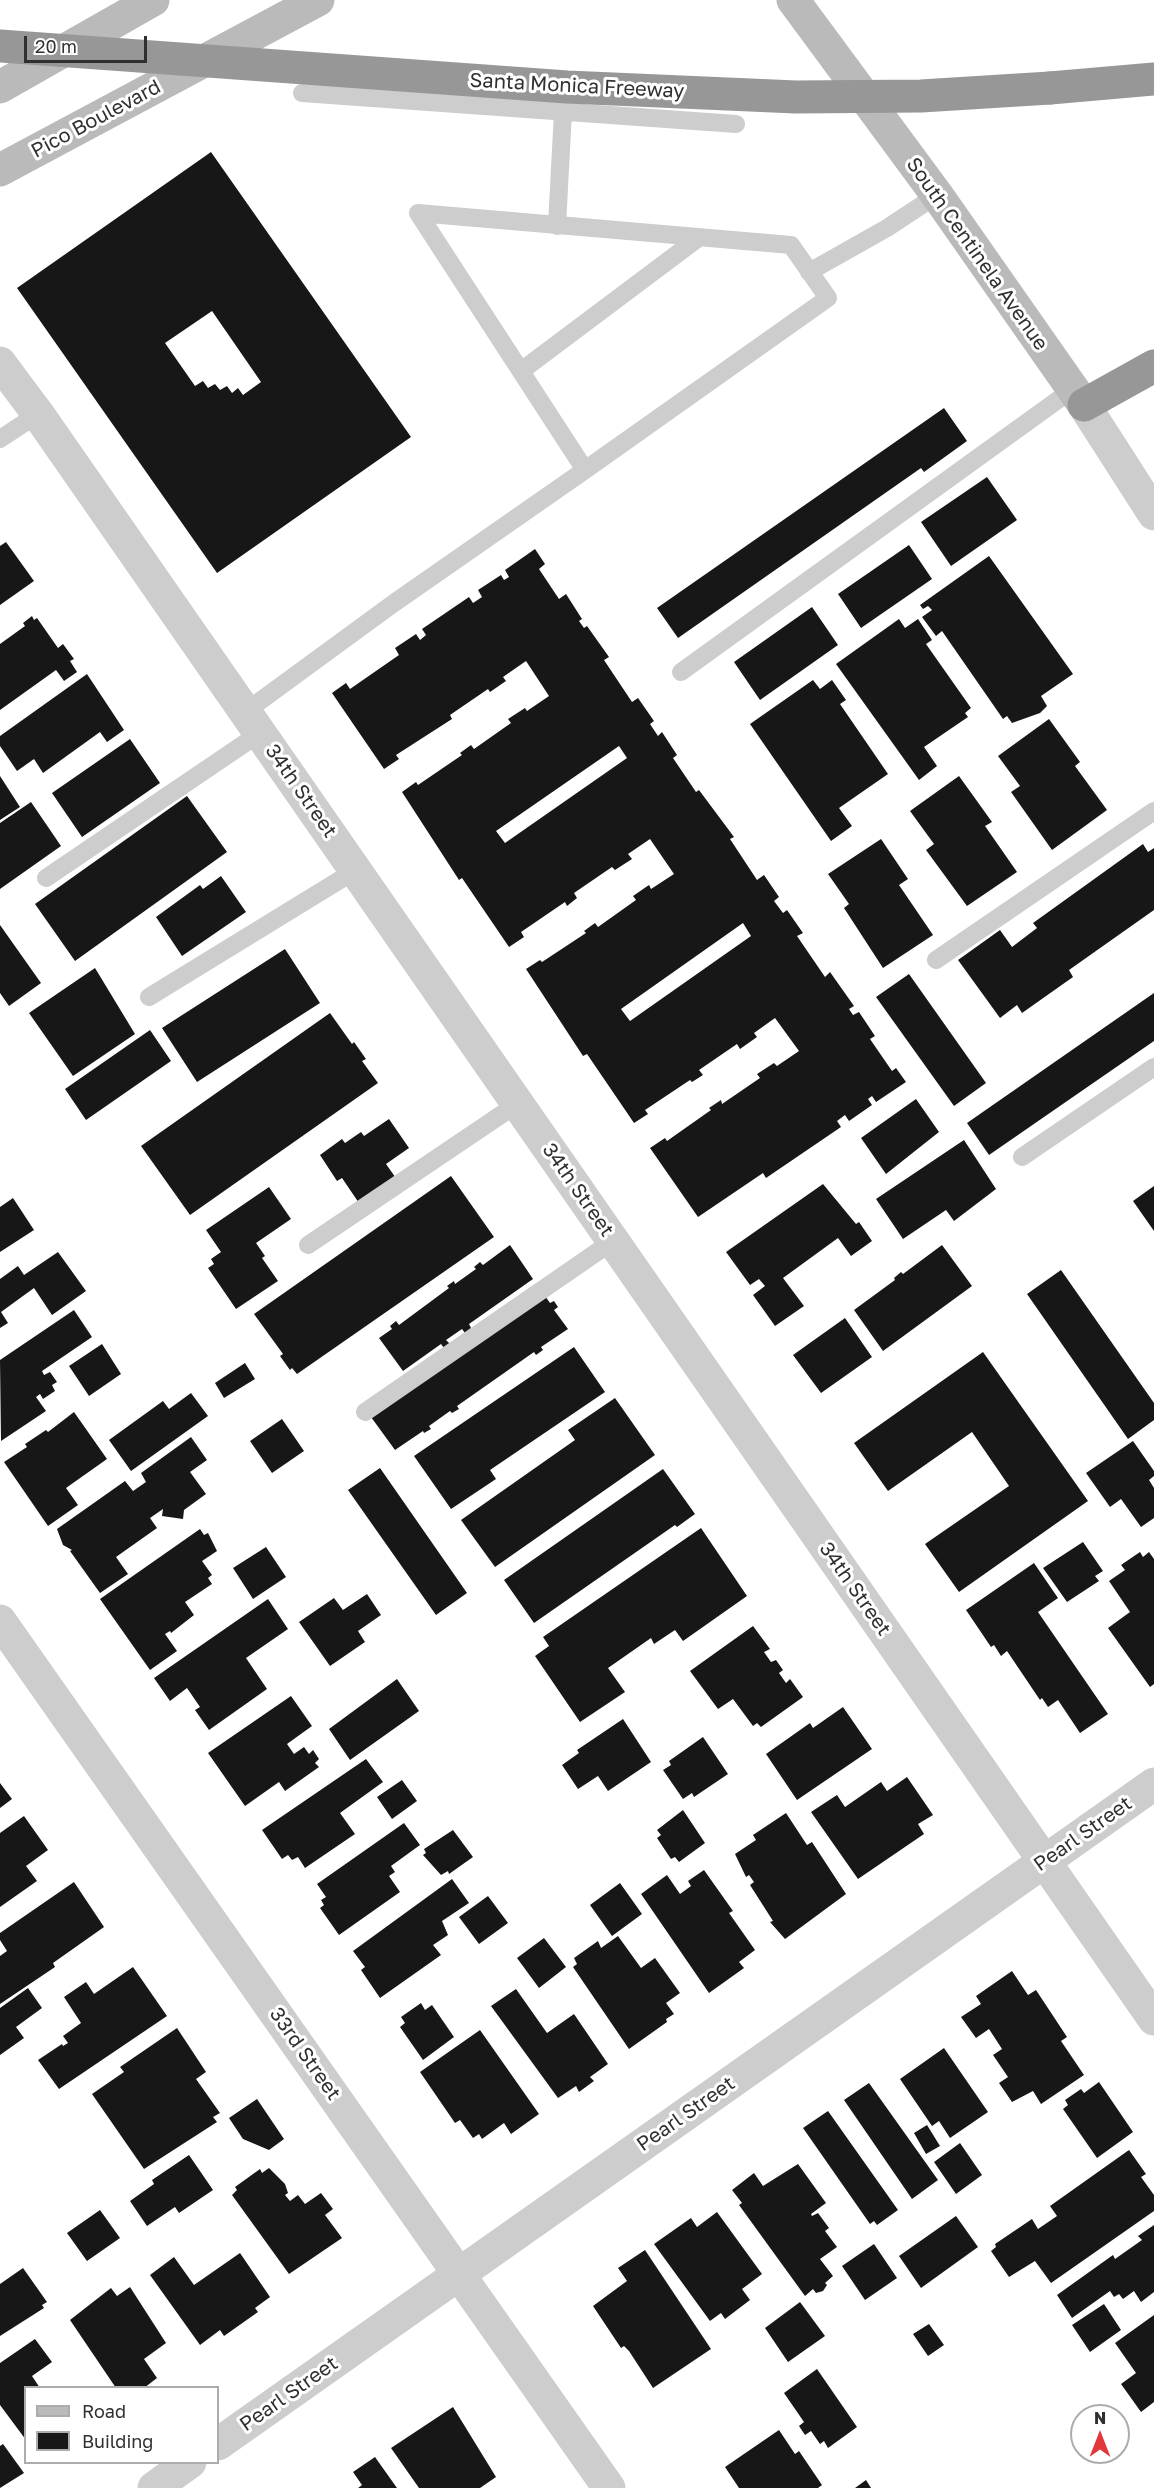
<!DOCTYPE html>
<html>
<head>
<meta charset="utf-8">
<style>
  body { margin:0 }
  #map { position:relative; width:1154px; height:2488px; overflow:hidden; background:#fff; font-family:"Golos Text",sans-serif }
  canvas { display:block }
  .legend { position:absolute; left:24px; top:2386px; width:195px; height:78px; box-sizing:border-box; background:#fff; border:2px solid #acacac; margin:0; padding:8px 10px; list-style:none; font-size:18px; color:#303030 }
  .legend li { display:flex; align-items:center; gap:12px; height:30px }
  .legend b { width:30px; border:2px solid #acacac }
  .north { position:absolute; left:1070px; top:2404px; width:60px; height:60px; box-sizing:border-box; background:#fff; border:2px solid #acacac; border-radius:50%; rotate:0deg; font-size:16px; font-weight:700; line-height:24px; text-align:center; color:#303030 }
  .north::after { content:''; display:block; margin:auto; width:21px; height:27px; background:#e1383b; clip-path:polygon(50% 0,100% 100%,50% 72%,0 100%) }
  .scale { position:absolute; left:24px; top:36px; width:123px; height:27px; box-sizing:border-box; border:3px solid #303030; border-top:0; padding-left:8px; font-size:18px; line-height:21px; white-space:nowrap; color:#303030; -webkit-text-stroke:4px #fff; paint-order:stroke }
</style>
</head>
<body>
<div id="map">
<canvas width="1154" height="2488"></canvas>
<ul class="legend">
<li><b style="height:8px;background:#bababa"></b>Road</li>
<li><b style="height:16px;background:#171717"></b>Building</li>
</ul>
<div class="north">N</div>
<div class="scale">20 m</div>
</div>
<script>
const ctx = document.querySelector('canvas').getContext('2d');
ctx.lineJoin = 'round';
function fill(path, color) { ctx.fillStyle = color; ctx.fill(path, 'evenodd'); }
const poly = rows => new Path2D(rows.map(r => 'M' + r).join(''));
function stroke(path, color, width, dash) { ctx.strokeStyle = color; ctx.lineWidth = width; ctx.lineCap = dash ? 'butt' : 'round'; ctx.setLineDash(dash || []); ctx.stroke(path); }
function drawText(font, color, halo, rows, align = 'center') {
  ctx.font = font + ' "Golos Text",sans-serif'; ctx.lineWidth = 6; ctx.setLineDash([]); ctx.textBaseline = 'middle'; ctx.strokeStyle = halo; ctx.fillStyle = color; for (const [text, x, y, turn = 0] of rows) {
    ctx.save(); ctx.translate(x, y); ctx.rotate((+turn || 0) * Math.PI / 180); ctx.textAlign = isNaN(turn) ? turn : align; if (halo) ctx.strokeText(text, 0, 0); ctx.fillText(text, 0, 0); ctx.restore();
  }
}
const building = poly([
  [211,152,411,437,217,573,17,288],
  [212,311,261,382,243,395,238,388,232,393,227,386,220,390,215,384,208,388,203,381,195,386,165,343],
  [944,408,967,441,924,472,921,468,678,638,657,608],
  [987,477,1017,520,951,566,921,522],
  [6,542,34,581,0,605,0,546],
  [909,545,932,579,861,628,838,594],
  [535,549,545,564,539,569,559,599,566,594,582,619,579,621,584,628,587,626,609,657,604,660,632,702,638,698,654,721,650,724,658,736,662,732,677,755,673,758,696,792,699,790,734,837,730,839,757,880,764,875,779,897,774,901,783,913,787,910,803,933,797,936,825,977,830,972,854,1006,849,1009,853,1015,859,1012,875,1036,870,1039,892,1071,896,1068,906,1082,876,1102,872,1096,868,1099,872,1105,849,1121,845,1115,837,1121,841,1127,766,1178,763,1173,698,1217,650,1148,665,1138,667,1141,711,1110,709,1108,721,1100,722,1104,760,1078,757,1074,774,1063,777,1066,799,1051,775,1018,754,1033,757,1037,740,1049,737,1044,699,1070,703,1075,692,1082,690,1080,645,1110,648,1114,634,1123,587,1054,583,1056,526,969,540,960,542,962,586,933,584,931,595,923,598,927,636,900,633,896,649,885,651,889,674,874,650,839,628,854,632,859,615,870,612,867,574,893,577,898,567,906,565,902,521,932,524,937,509,947,462,878,459,880,402,792,416,782,418,785,462,755,460,753,471,745,474,749,511,723,508,719,525,708,527,711,549,696,526,661,503,677,506,681,490,692,488,689,450,715,452,719,396,755,399,759,384,769,332,693,346,683,350,689,399,655,395,648,416,634,420,640,426,635,422,629,469,597,473,603,482,597,478,590,501,575,504,580,509,577,505,570],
  [619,746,627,758,505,843,496,831],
  [743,923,751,936,630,1021,621,1009],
  [989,556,1073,674,1041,696,1047,706,1040,713,1012,723,1007,716,1003,719,942,631,936,636,922,617,932,610,928,606,923,609,920,605],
  [812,607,838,645,760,700,734,662],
  [32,616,34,620,37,618,58,648,63,644,74,659,70,661,77,672,64,681,56,670,0,710,0,644,25,626,23,623],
  [899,619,905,628,918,619,932,640,926,644,971,708,965,713,968,717,924,747,937,766,919,780,836,664],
  [87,674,124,730,107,742,100,732,43,773,34,759,17,771,0,746,0,736],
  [813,680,820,689,832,680,846,700,840,704,888,774,839,808,852,826,831,841,750,724],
  [1049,719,1080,762,1075,766,1107,810,1052,850,1011,792,1020,786,998,756],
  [130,739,160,783,82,837,52,793],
  [0,776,20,807,0,820],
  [959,776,992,822,985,826,1017,872,967,906,926,850,934,844,910,811],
  [187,796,227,852,75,961,35,904],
  [31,802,61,846,0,889,0,823],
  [881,839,908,879,899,885,933,935,883,968,844,908,849,904,828,874],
  [1143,844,1148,852,1154,848,1154,910,1069,970,1073,977,1022,1013,1017,1005,1000,1018,958,960,1000,930,1012,947,1037,928,1033,923],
  [221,876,246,912,182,956,156,917,200,885,203,889],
  [0,925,41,983,9,1006,0,993],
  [285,949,320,1003,197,1082,162,1028],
  [95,968,135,1034,73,1076,29,1013],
  [909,974,986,1083,954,1106,876,997],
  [1154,993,1154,1041,989,1155,967,1123],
  [330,1013,352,1044,354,1042,366,1059,362,1061,378,1083,190,1215,141,1146],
  [150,1030,171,1061,86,1120,65,1089],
  [916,1099,939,1132,886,1174,861,1138],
  [389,1119,409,1148,386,1164,398,1181,361,1206,342,1178,337,1181,320,1155,342,1139,345,1143,361,1132,364,1136],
  [964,1140,996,1189,954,1221,946,1210,903,1239,876,1199],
  [451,1176,494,1237,297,1374,292,1368,290,1370,280,1356,283,1354,254,1314],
  [823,1184,856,1224,859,1222,872,1241,851,1256,838,1238,783,1278,804,1306,775,1326,753,1295,765,1286,759,1279,750,1285,726,1252],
  [1154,1186,1154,1231,1133,1201],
  [269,1187,291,1219,256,1243,265,1256,262,1258,278,1281,236,1309,208,1268,214,1264,211,1259,221,1252,206,1230],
  [13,1198,34,1230,0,1252,0,1207],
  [510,1245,533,1279,469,1324,471,1328,465,1333,462,1329,446,1340,450,1344,444,1348,441,1344,403,1371,379,1338,392,1329,390,1326,396,1321,399,1325,449,1288,447,1286,454,1281,455,1284,476,1269,474,1267,480,1262,483,1265],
  [942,1245,972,1286,883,1351,854,1310,895,1280,894,1278,901,1272,903,1274],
  [58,1252,86,1291,52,1315,34,1288,1,1312,8,1323,0,1328,0,1279,18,1266,24,1275],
  [1061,1270,1154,1403,1154,1420,1128,1439,1027,1294],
  [545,1296,550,1303,554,1301,558,1307,554,1310,568,1329,541,1347,543,1350,536,1355,534,1352,457,1406,459,1409,452,1413,450,1411,429,1426,431,1429,424,1433,423,1431,395,1450,371,1417],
  [74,1310,92,1337,42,1371,44,1375,50,1372,57,1382,52,1385,55,1391,43,1399,40,1394,36,1397,46,1411,1,1441,0,1360],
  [845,1318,872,1357,821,1393,793,1355],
  [102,1344,121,1374,89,1396,69,1366],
  [574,1347,605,1392,490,1470,496,1479,451,1509,414,1456],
  [983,1352,1088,1501,959,1592,925,1544,1009,1486,972,1432,888,1491,854,1443],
  [245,1363,255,1379,224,1398,215,1383],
  [191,1393,208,1416,131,1471,109,1440,163,1401,169,1409],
  [615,1398,655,1455,495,1567,461,1520,575,1440,568,1430],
  [74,1412,107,1459,66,1488,78,1505,48,1526,4,1462,27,1447,25,1444,46,1430,48,1432],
  [282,1419,304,1451,272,1473,250,1441],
  [191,1437,207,1460,190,1472,206,1494,184,1510,183,1519,162,1516,163,1509,150,1518,157,1528,116,1557,128,1574,100,1593,70,1551,72,1550,63,1545,57,1529,125,1481,133,1491,146,1482,141,1473],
  [1133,1441,1154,1471,1154,1476,1149,1480,1154,1488,1154,1518,1141,1527,1121,1499,1110,1507,1086,1473],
  [380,1468,467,1593,436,1615,348,1490],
  [663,1469,695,1514,677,1527,675,1525,534,1623,504,1580],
  [701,1528,747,1596,683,1641,675,1630,654,1644,651,1638,608,1668,625,1692,580,1722,535,1656,549,1646,543,1637],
  [200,1529,204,1535,208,1533,217,1551,202,1561,212,1575,208,1578,212,1584,185,1602,194,1615,171,1633,170,1631,165,1634,177,1651,150,1670,100,1599],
  [1083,1542,1103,1571,1095,1576,1099,1581,1067,1602,1043,1568],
  [266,1547,286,1577,253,1599,233,1568],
  [1140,1552,1143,1557,1149,1552,1154,1559,1154,1684,1150,1687,1108,1628,1130,1612,1109,1581,1125,1570,1121,1565],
  [1034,1563,1058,1598,1038,1612,1108,1714,1080,1733,1058,1700,1048,1707,1042,1698,1040,1700,1007,1651,1001,1656,994,1645,991,1647,966,1610],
  [367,1594,381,1615,358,1631,365,1642,330,1666,299,1622,334,1598,343,1610],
  [268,1599,288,1629,246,1658,267,1689,209,1730,195,1710,200,1707,187,1688,170,1701,154,1678],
  [753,1626,770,1649,764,1652,771,1662,776,1660,783,1670,779,1673,786,1683,790,1679,803,1697,761,1727,757,1723,753,1726,733,1699,718,1709,690,1671],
  [397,1679,419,1711,350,1760,329,1729],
  [291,1696,312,1726,287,1744,294,1754,304,1747,309,1754,313,1750,319,1759,315,1763,319,1767,285,1791,279,1782,245,1806,208,1753],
  [843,1707,872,1749,797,1800,766,1754,810,1723,813,1728],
  [623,1719,651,1762,608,1791,598,1776,578,1789,562,1765,579,1753,577,1750],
  [703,1737,728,1774,694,1797,692,1793,683,1799,663,1770,671,1765,669,1761],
  [366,1759,383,1782,340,1813,355,1834,305,1868,298,1857,292,1860,288,1855,282,1859,262,1830],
  [907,1777,933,1815,918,1824,924,1834,858,1879,811,1812,837,1795,845,1807,881,1782,887,1791],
  [402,1780,417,1801,392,1819,377,1797],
  [0,1783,12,1799,0,1808],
  [683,1810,705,1843,679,1862,675,1857,671,1859,657,1838,661,1835,657,1830],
  [786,1813,807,1845,812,1842,846,1894,785,1939,770,1922,773,1921,750,1885,754,1882,749,1875,746,1877,735,1854,756,1840,753,1835],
  [24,1816,48,1850,26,1866,37,1881,0,1907,0,1833],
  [404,1823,420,1845,391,1866,395,1872,389,1876,400,1892,339,1935,320,1908,324,1905,321,1900,326,1897,317,1884],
  [453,1830,473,1857,449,1874,448,1871,441,1875,423,1855,426,1853,424,1849],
  [704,1870,733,1911,729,1913,755,1950,739,1962,744,1968,709,1993,641,1894,667,1875,680,1894,691,1886,688,1881],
  [452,1879,469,1903,442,1921,448,1935,433,1945,441,1955,380,1998,361,1970,365,1967,353,1951],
  [74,1882,104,1927,53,1963,55,1967,0,2004,0,1956,7,1951,0,1940,0,1933],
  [620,1883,642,1914,612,1936,590,1905],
  [488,1896,508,1923,479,1944,459,1917],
  [618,1936,641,1968,655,1958,680,1993,666,2003,674,2014,666,2019,667,2022,629,2049,573,1967,577,1964,574,1958,598,1941,601,1948],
  [544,1938,566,1967,539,1988,517,1958],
  [133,1967,167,2016,59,2089,38,2060,62,2044,63,2046,68,2043,63,2036,81,2023,64,1997,86,1982,94,1994],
  [1012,1971,1028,1995,1036,1990,1067,2037,1061,2041,1084,2075,1041,2104,1033,2091,1012,2102,999,2083,1008,2077,993,2055,1002,2049,989,2029,976,2038,961,2017,981,2004,976,1996],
  [28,1988,42,2008,16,2027,24,2038,0,2055,0,2008],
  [516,1989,547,2033,574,2014,608,2064,590,2077,594,2081,579,2092,576,2086,558,2098,491,2006],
  [421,2003,425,2010,432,2005,454,2037,423,2060,400,2027,405,2023,401,2017],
  [177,2028,206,2072,196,2079,220,2113,213,2117,217,2122,144,2169,92,2094,124,2072,120,2067],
  [480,2030,539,2114,511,2134,504,2123,482,2139,479,2134,473,2138,460,2120,455,2123,420,2072],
  [944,2048,988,2112,950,2138,939,2121,932,2126,900,2079],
  [1099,2082,1133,2132,1097,2158,1063,2109,1068,2105,1065,2100,1081,2089,1084,2093],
  [869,2083,938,2180,912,2199,844,2100],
  [257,2099,284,2139,269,2150,243,2139,229,2118],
  [828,2111,898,2210,877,2225,874,2221,870,2224,803,2128],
  [927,2125,940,2146,926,2154,914,2133],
  [960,2143,982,2175,956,2194,934,2162],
  [1129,2150,1146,2174,1141,2177,1154,2195,1154,2211,1051,2283,1035,2261,1009,2277,991,2251,996,2247,995,2244,1032,2219,1038,2229,1057,2216,1050,2206],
  [189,2155,213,2190,179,2213,175,2207,147,2226,130,2201,154,2184,152,2180],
  [798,2164,826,2203,811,2214,812,2216,818,2213,829,2228,825,2231,837,2247,820,2259,833,2276,825,2283,827,2285,823,2291,816,2293,813,2289,805,2296,739,2205,742,2203,732,2190,754,2173,763,2186],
  [269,2168,285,2184,288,2193,285,2195,290,2201,298,2195,305,2204,321,2193,333,2209,325,2215,342,2238,289,2274,232,2195,237,2190,235,2187,260,2169,262,2173],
  [100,2210,120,2238,87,2261,67,2233],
  [717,2212,762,2274,742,2289,750,2300,725,2319,721,2313,710,2321,654,2244,691,2218,697,2227],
  [956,2216,978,2247,921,2288,899,2256],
  [1154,2225,1154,2292,1141,2302,1134,2291,1123,2299,1119,2294,1114,2297,1110,2291,1072,2318,1057,2295,1113,2255,1115,2259,1142,2240,1138,2236],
  [874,2244,897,2278,865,2300,842,2266],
  [645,2250,711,2349,653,2388,629,2351,624,2346,621,2348,593,2306,627,2281,618,2268],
  [240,2253,270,2297,255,2308,258,2312,224,2336,220,2330,200,2345,150,2275,174,2257,194,2285],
  [23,2268,47,2302,42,2305,44,2308,0,2336,0,2284],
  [130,2287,166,2343,144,2359,157,2378,144,2388,116,2388,70,2320,111,2288,117,2296],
  [800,2302,825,2336,788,2362,765,2328],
  [1104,2304,1121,2330,1090,2352,1072,2325],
  [1154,2315,1154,2402,1141,2412,1121,2384,1136,2373,1115,2343],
  [929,2324,944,2345,928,2356,913,2334],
  [35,2339,52,2362,32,2376,40,2388,26,2388,26,2440,0,2405,0,2363],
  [817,2369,857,2427,828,2448,824,2441,820,2444,811,2431,805,2435,799,2426,804,2422,784,2393],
  [453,2407,496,2477,480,2488,419,2488,391,2448],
  [779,2430,795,2454,799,2451,822,2485,818,2488,739,2488,725,2467],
  [3,2444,24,2473,0,2488,0,2446],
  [375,2457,397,2488,358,2488,362,2485,353,2472],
  [866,2480,871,2488,855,2488]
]);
const service = poly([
  [302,93,736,124],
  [557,226,563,111],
  [809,272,887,228,937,195],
  [521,371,697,239],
  [0,439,38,414],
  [681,672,1073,389],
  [245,712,394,603,585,470,828,298,791,245,418,213,585,470],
  [46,878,260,733],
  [936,960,1154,811],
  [149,997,356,870],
  [1022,1157,1154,1067],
  [308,1245,517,1104],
  [365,1412,613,1241]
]);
const minor = poly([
  [0,363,38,414,1154,2019],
  [0,1621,609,2488],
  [218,2444,1154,1784],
  [154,2488,190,2462]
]);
const tertiary = poly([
  [1084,405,1154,514]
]);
const secondary = poly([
  [793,0,937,195,1084,405],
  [0,87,153,0],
  [0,170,318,0]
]);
const motorway = poly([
  [1050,88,1154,79],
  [1084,405,1154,366]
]);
const motorwayBridge = poly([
  [0,46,567,87,796,97,921,96,1050,88]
]);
const streetNames = [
  ["Santa Monica Freeway",577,86,3],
  ["Pico Boulevard",96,119,-28],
  ["South Centinela Avenue",977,254,55],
  ["34th Street",301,791,55],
  ["34th Street",578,1190,55],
  ["34th Street",855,1589,55],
  ["Pearl Street",1083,1834,-35],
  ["33rd Street",305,2054,55],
  ["Pearl Street",686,2114,-35],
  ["Pearl Street",289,2394,-35]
];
fill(building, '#171717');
stroke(service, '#cdcdcd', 18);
stroke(minor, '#cdcdcd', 33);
stroke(tertiary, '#cdcdcd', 33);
stroke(secondary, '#bababa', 33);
stroke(motorway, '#979797', 33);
stroke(motorwayBridge, '#979797', 33);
drawText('20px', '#303030', '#fff', streetNames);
</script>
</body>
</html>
